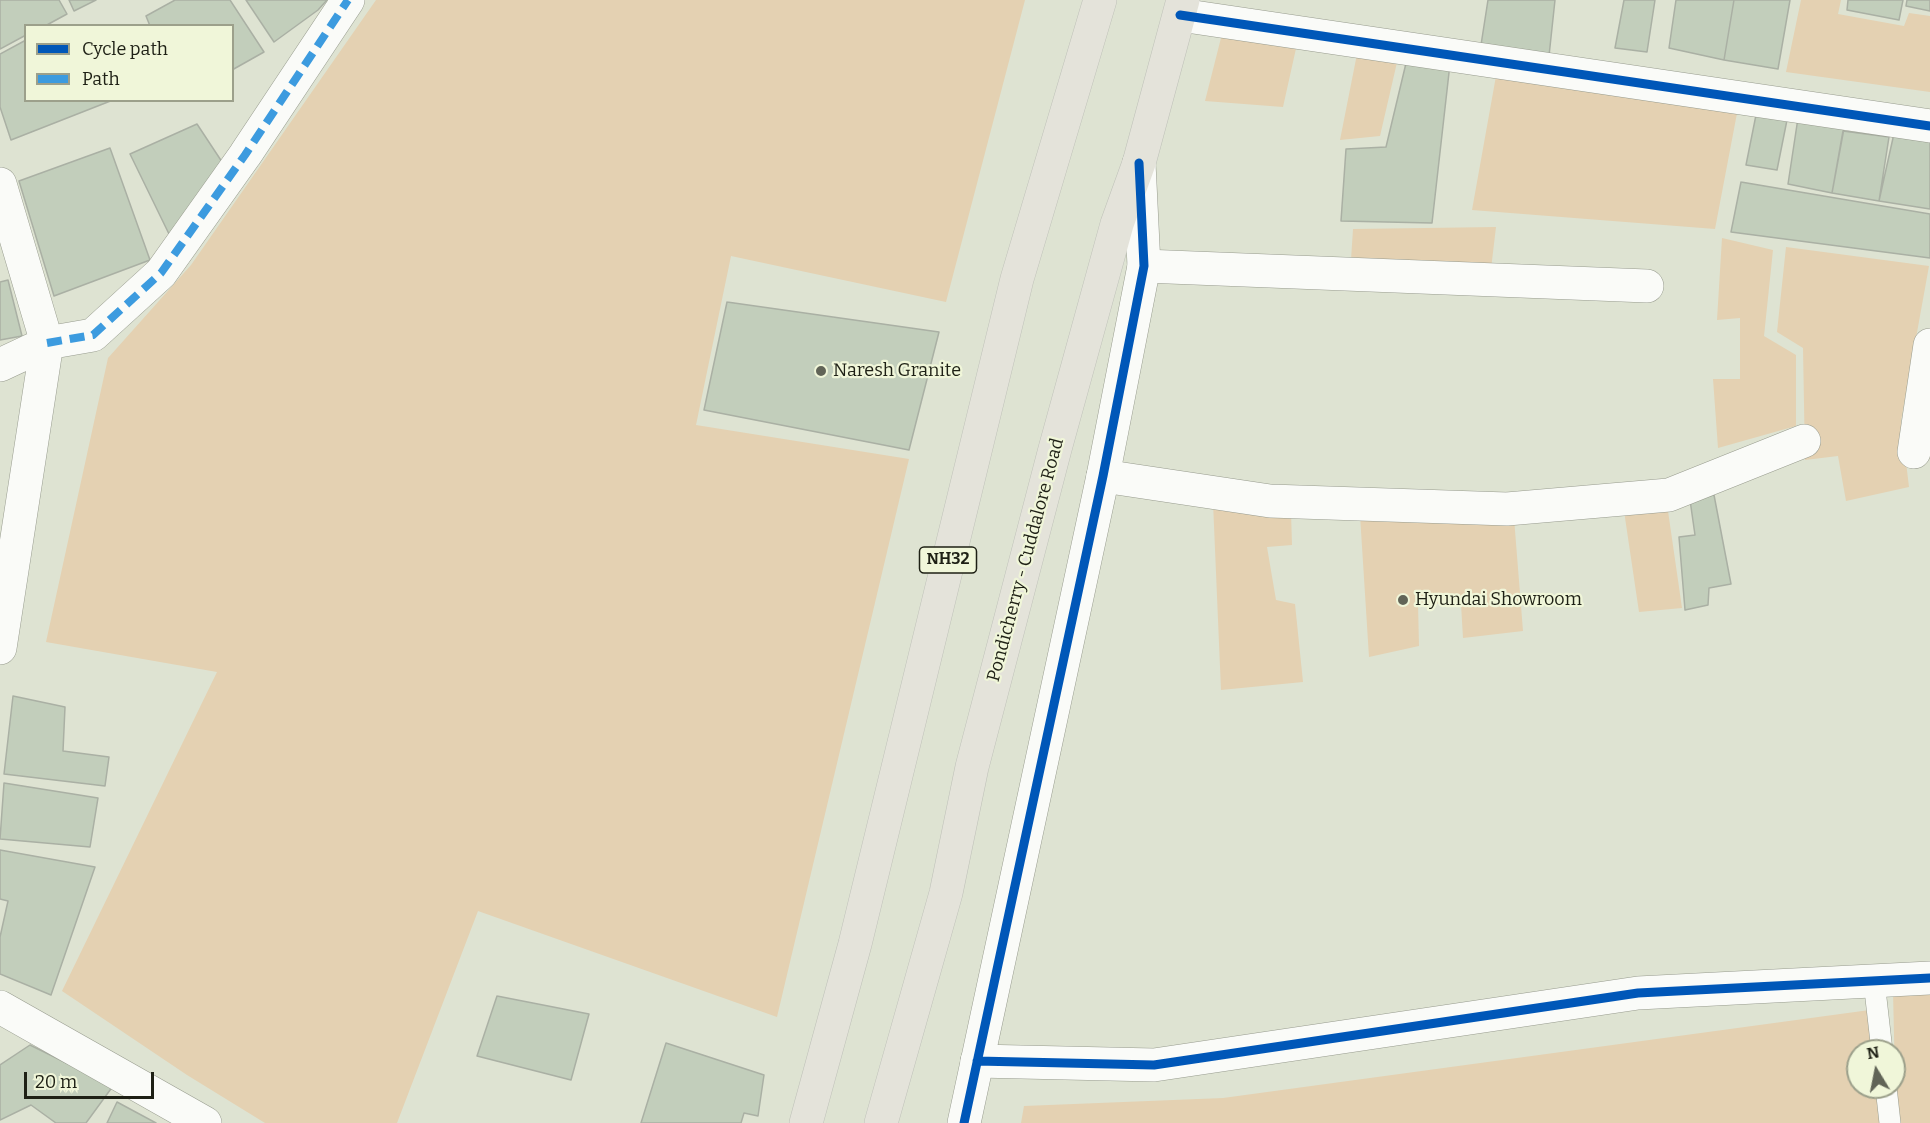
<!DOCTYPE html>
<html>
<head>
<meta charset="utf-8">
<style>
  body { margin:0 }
  #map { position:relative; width:1930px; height:1123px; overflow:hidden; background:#dee3d2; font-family:Bitter,serif }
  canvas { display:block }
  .legend { position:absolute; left:24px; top:24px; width:210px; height:78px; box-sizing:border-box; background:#f0f6d9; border:2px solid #9ca08b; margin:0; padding:8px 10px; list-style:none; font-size:18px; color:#1e2015 }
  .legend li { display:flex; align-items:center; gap:12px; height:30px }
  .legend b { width:30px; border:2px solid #9ca08b }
  .north { position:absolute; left:1846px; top:1039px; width:60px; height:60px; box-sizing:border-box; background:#f0f6d9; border:2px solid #9ca08b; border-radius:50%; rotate:350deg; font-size:16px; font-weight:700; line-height:24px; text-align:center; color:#1e2015 }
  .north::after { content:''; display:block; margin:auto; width:21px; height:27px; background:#616457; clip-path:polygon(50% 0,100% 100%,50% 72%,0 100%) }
  .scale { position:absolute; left:24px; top:1072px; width:130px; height:27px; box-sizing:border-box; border:3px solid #1e2015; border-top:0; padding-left:8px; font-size:18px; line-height:21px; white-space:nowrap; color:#1e2015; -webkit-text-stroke:4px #f0f6d9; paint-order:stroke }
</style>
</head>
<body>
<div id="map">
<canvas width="1930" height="1123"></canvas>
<ul class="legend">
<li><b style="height:8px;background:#0057b8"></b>Cycle path</li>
<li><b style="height:8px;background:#3c9bdf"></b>Path</li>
</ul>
<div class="north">N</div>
<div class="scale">20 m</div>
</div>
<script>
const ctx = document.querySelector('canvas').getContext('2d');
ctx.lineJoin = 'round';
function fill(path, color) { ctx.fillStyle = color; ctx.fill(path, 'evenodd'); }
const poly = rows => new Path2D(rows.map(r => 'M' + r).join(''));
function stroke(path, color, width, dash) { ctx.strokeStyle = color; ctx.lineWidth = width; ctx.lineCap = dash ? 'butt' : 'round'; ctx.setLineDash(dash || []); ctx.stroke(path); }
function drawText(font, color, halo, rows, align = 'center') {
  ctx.font = font + ' Bitter,serif'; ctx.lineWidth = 4.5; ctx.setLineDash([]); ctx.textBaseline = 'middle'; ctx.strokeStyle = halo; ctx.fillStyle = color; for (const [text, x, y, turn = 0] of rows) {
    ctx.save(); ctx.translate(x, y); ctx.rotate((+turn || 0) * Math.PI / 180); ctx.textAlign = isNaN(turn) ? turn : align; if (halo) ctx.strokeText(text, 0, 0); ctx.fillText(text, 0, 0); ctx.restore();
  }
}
const green = poly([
  [376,0,1025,0,946,302,731,256,696,425,909,459,777,1017,478,911,397,1123,265,1123,187,1075,62,991,217,672,46,642,108,358,191,265],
  [1801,0,1841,0,1838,14,1904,26,1909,13,1930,16,1930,92,1786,72],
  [1222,34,1297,44,1283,107,1205,101],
  [1357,54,1398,58,1380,136,1340,140],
  [1496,76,1738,108,1715,229,1472,210],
  [1496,227,1491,269,1351,260,1353,229],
  [1722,238,1773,250,1764,336,1796,355,1796,426,1718,448,1713,379,1740,379,1740,318,1717,320],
  [1786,247,1929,266,1901,421,1909,487,1846,501,1838,456,1805,460,1803,348,1777,332],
  [1213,502,1291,512,1292,545,1267,547,1276,600,1295,604,1303,682,1221,690],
  [1667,504,1682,608,1639,612,1624,511],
  [1360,515,1514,518,1523,631,1463,638,1461,604,1418,603,1419,646,1369,657],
  [1930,988,1930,1123,1896,1123,1893,991],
  [1877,1009,1879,1051,1858,1051,1858,1087,1881,1087,1882,1123,1021,1123,1024,1106,1223,1098]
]);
const building = poly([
  [0,0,59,0,67,14,45,26,26,26,26,35,0,49,0,0],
  [69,0,96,0,74,11,69,0],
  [175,0,230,0,264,52,232,70,232,26,150,26,146,16,175,0],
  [246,0,327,0,318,10,274,42,246,0],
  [1488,0,1555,0,1549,56,1481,45,1488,0],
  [1624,0,1655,0,1647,52,1615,48,1624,0],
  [1676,0,1734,0,1724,60,1669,48,1676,0],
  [1734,0,1790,0,1778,69,1724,60,1734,0],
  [1848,0,1903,0,1899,20,1847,10,1848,0],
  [1907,0,1930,0,1930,11,1906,6,1907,0],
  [26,40,26,100,113,100,11,140,0,107,0,54,26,40],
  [1451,55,1432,223,1341,221,1346,149,1386,147,1407,59,1451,55],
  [1758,105,1790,105,1777,170,1746,165,1758,105],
  [1798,118,1845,123,1832,193,1788,184,1798,118],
  [197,124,230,174,169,234,130,154,197,124],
  [1895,129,1930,133,1930,209,1879,201,1895,129],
  [1843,131,1889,137,1879,201,1832,193,1843,131],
  [110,148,150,260,54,296,19,181,110,148],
  [1741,182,1930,214,1930,258,1731,232,1741,182],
  [8,280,22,336,0,340,0,282,8,280],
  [727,302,939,332,909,450,704,410,727,302],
  [1714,495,1731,584,1709,588,1708,605,1685,610,1679,537,1695,535,1690,500,1714,495],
  [13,696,65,707,63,751,109,757,105,786,4,774,13,696],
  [4,783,98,798,90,847,0,839,4,783],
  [0,850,95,867,51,995,0,974,0,937,8,901,0,899,0,850],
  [497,996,589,1014,571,1080,477,1056,497,996],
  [666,1043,764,1075,758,1116,744,1113,741,1123,641,1123,666,1043],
  [30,1045,113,1086,86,1123,56,1123,31,1105,0,1120,0,1065,30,1045],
  [117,1102,156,1123,107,1123,117,1102]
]);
const service = poly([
  [1874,981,1882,1051],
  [1886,1087,1890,1123]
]);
const minor = poly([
  [1180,15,1930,126],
  [0,184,47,343,0,648],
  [1144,266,1647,286],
  [0,365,47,343,93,335,161,273,245,155,348,0],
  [1914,452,1930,345],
  [1103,476,1270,501,1507,509,1669,495,1804,441],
  [0,1007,205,1123],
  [977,1061,1154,1065,1638,993,1930,978]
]);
const tertiary = poly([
  [964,1123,1103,476,1144,266,1139,163]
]);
const trunk = poly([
  [806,1123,855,944,1017,279,1100,0],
  [881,1123,946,893,972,767,1055,449,1117,224,1139,163,1183,0]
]);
const quiet = poly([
  [47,343,93,335,161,273,245,155,348,0]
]);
const cycleway = poly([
  [1180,15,1930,126],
  [977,1061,1154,1065,1638,993,1930,978],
  [964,1123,1103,476,1144,266,1139,163]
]);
const markers = [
  [821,371,6,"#616457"],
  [1403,600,6,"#616457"]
];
const shields = [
  [948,560,57]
];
const shieldNames = [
  ["NH32",948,560]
];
const poiNames = [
  ["Naresh Granite",833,371],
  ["Hyundai Showroom",1415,600]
];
const streetNames = [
  ["Pondicherry - Cuddalore Road",1026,560,-75]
];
fill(green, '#e4d1b2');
fill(building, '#c2cebb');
stroke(building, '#aab0a4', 1.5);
stroke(service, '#979b8e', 22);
stroke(minor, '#979b8e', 34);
stroke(tertiary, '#979b8e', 34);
stroke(trunk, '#bec0b8', 34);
stroke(service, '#fafbf8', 21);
stroke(minor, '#fafbf8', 33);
stroke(tertiary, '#fafbf8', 33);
stroke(trunk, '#e4e3da', 33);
stroke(quiet, '#3c9bdf', 8, [15, 8]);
stroke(cycleway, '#0057b8', 9);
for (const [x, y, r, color] of markers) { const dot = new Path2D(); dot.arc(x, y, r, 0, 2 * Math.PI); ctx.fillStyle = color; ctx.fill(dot); stroke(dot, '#f0f6d9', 2); }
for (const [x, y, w] of shields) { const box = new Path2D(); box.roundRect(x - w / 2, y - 13, w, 26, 4.5); ctx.fillStyle = '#f0f6d9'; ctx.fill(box); stroke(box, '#1e2015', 1.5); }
drawText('bold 16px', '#1e2015', null, shieldNames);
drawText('18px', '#1e2015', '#f0f6d9', poiNames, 'left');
drawText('18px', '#1e2015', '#f0f6d9', streetNames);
</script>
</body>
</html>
